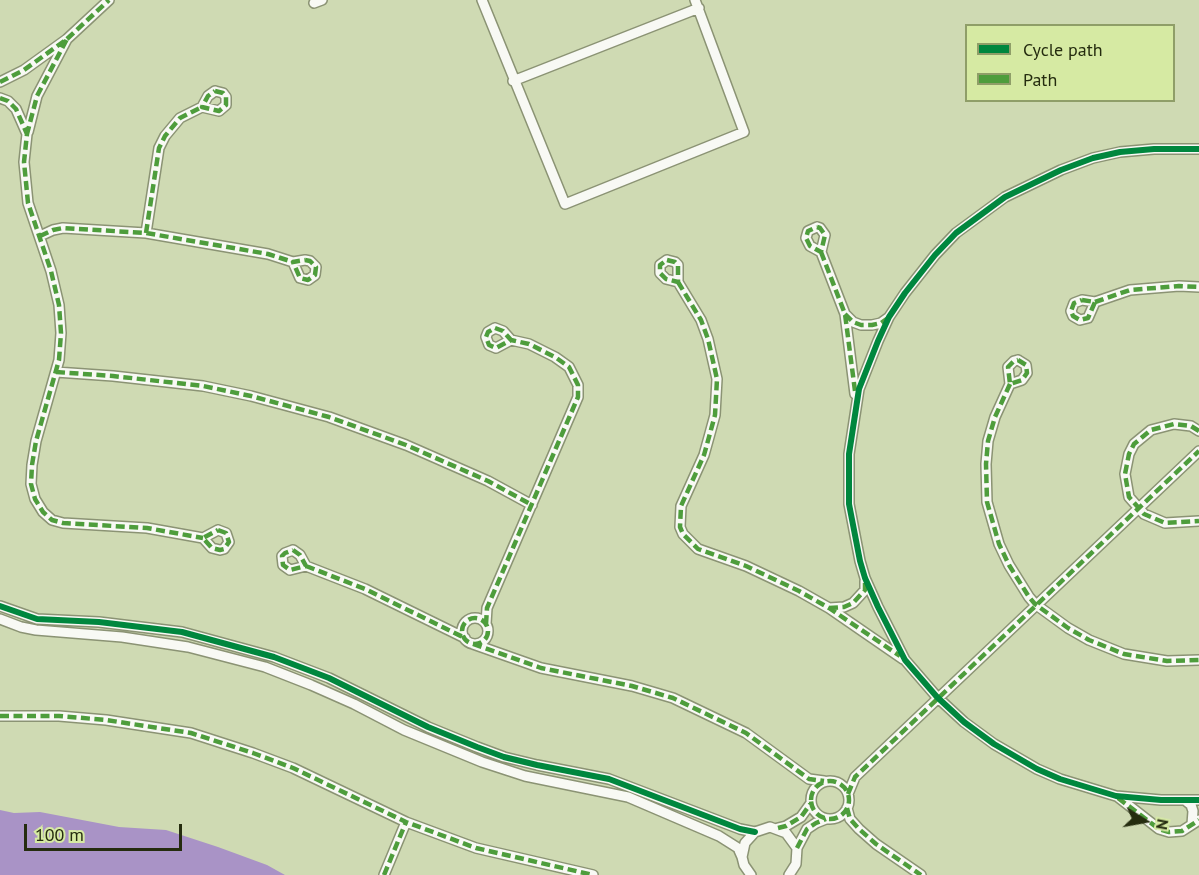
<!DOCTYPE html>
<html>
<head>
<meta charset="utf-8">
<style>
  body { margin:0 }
  #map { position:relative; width:1199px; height:875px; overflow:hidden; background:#cfdab3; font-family:"PT Sans",sans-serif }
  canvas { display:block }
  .legend { position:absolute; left:965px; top:24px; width:210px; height:78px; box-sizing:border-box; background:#d6eaa3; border:2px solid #8f9e68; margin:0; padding:8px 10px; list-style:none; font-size:18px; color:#252c0f }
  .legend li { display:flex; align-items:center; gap:12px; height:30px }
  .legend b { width:30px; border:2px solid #8f9e68 }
  .north { position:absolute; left:1115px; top:791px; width:60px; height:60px; -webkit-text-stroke:4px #d6eaa3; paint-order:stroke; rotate:101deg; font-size:16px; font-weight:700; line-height:24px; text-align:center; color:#252c0f }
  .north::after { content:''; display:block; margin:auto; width:21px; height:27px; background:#252c0f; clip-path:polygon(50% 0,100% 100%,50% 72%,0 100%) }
  .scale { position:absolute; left:24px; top:824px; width:158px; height:27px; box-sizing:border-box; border:3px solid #252c0f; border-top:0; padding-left:8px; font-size:18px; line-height:21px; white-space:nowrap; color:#252c0f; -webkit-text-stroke:4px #d6eaa3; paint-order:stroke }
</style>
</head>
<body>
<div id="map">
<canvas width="1199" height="875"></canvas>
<ul class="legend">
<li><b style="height:8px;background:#00873e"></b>Cycle path</li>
<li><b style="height:8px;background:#4e9d3c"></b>Path</li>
</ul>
<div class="north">N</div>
<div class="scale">100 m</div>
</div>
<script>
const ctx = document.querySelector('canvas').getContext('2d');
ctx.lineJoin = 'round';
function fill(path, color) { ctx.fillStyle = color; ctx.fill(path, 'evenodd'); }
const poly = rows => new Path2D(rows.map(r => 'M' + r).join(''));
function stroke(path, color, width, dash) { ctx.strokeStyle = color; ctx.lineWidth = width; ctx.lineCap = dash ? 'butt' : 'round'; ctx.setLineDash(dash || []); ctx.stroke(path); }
const water = poly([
  [0,810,14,813,40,812,119,827,166,830,218,847,267,865,285,875,0,875]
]);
const minor = poly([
  [482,0,565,204,744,132,695,0],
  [314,3,322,0],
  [67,39,109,0],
  [513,81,699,8],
  [0,82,24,70,67,39,37,96,28,132],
  [215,91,223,93,226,97,226,105,219,111,202,107,208,96,215,91],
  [0,98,8,101,16,109,27,134,24,162,28,203,51,271,59,305,61,333,59,360,36,441,32,465,31,484,35,499,43,512,52,520,63,523,147,528,203,538],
  [1199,149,1154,149,1120,152,1093,158,1061,170,1005,197,956,233,935,255,905,293,889,317,878,341,859,389,849,454,849,504,860,561,865,578,878,607,905,660,937,697,964,722,994,744,1037,769,1060,779,1116,796,1161,800,1199,800],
  [817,227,820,228,825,235,821,252,810,246,806,238,808,231,817,227],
  [146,233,159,148,165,136,180,118,202,107],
  [40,236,53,230,63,228,146,233,268,254,293,262],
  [821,252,845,314,855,394],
  [305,260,310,261,316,267,315,275,308,280,300,278,293,262,305,260],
  [667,260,675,262,678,265,678,282,666,279,660,273,660,265,667,260],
  [678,282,701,320,708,339,717,379,715,415,709,437,704,455,681,506,680,527,683,534,698,549,746,566,799,591,829,608,903,659],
  [1082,300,1095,302,1088,318,1080,320,1073,316,1071,311,1074,303,1082,300],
  [1095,302,1130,290,1179,286,1199,287],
  [845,314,853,322,861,325,872,325,881,323,888,318],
  [495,328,503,331,511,340,496,348,489,345,486,337,488,332,495,328],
  [1018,360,1026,365,1027,373,1022,380,1010,384,1008,367,1014,361,1018,360],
  [56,372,113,376,203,386,251,396,329,417,406,445,488,481,532,505],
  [1010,384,995,417,988,441,986,464,987,502,999,544,1009,565,1029,597,1035,604,1068,628,1089,640,1124,654,1167,661,1199,660],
  [1199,431,1191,426,1174,424,1151,430,1134,444,1129,454,1125,474,1129,497,1144,514,1165,523,1199,521],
  [218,530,226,533,229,542,224,549,220,550,212,548,203,538,218,530],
  [293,550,300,555,306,566,290,570,283,565,282,556,285,553,293,550],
  [306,566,365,589,465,638],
  [0,606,37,619,99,622,182,632,274,657,329,678,428,727,477,747,504,757,537,765,609,779,740,829,755,832],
  [829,608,844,607,853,603,865,590,865,581],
  '462 631a13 13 0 1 1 26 0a13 13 0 1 1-26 0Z',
  [0,619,21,627,36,630,122,637,188,647,265,667,311,685,354,704,404,730,482,762,525,776,628,797,719,836,738,848,742,857],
  [486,624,487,608,578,397,578,385,569,367,555,357,529,344,511,340],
  [473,644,541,668,632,686,673,698,746,733,809,779,824,781],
  [0,716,59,716,106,720,191,733,253,753,293,768,406,822,476,848,593,875],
  '811 800a19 19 0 1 1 38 0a19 19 0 1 1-38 0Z',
  [848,794,855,777,1199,451],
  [1118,797,1159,829,1169,832,1182,831,1199,820],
  [1186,801,1191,805,1193,811,1192,824],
  [847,808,850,819,859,829,876,844,921,875],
  [778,828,786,826,801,817,811,803],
  [797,848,807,829,816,823,826,819],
  [384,875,406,822],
  [751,875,744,865,742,857,745,843,755,832,770,827,786,833,797,848,796,864,789,875]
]);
const quiet = poly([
  [67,39,109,0],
  [0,82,24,70,67,39,37,96,27,134],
  [215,91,223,93,226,97,226,105,219,111,202,107,208,96,215,91],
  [0,98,8,101,16,109,27,134,24,162,28,203,51,271,59,305,61,333,59,360,36,441,32,465,31,484,35,499,43,512,52,520,63,523,147,528,203,538],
  [817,227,820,228,825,235,821,252,810,246,806,238,808,231,817,227],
  [146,233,159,148,165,136,180,118,202,107],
  [40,236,53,230,63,228,146,233,268,254,293,262],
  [821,252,845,314,855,391],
  [305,260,310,261,316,267,315,275,308,280,300,278,293,262,305,260],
  [667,260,675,262,678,265,678,282,666,279,660,273,660,265,667,260],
  [678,282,701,320,708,339,717,379,715,415,709,437,704,455,681,506,680,527,683,534,698,549,746,566,799,591,829,608,900,656],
  [1082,300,1095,302,1088,318,1080,320,1073,316,1071,311,1074,303,1082,300],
  [1095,302,1130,290,1179,286,1199,287],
  [845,314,853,322,861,325,872,325,881,323,888,318],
  [495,328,503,331,511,340,496,348,489,345,486,337,488,332,495,328],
  [1018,360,1026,365,1027,373,1022,380,1010,384,1008,367,1014,361,1018,360],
  [56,372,113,376,203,386,251,396,329,417,406,445,488,481,532,505],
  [1010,384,995,417,988,441,986,464,987,502,999,544,1009,565,1029,597,1035,604,1068,628,1089,640,1124,654,1167,661,1199,660],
  [1199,431,1191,426,1174,424,1151,430,1134,444,1129,454,1125,474,1129,497,1144,514,1165,523,1199,521],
  [218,530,226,533,229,542,224,549,220,550,212,548,203,538,218,530],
  [293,550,300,555,306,566,290,570,283,565,282,556,285,553,293,550],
  [306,566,365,589,465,638],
  [829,608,844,607,853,603,865,590,865,581],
  '462 631a13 13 0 1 1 26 0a13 13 0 1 1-26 0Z',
  [486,624,487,608,578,397,578,385,569,367,555,357,529,344,511,340],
  [473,644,541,668,632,686,673,698,746,733,809,779,824,781],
  [0,716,59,716,106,720,191,733,253,753,293,768,406,822,476,848,593,875],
  '811 800a19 19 0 1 1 38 0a19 19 0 1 1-38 0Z',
  [848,794,855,777,1199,451],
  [1118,798,1159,829,1169,832,1182,831,1199,820],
  [847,808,850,819,859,829,876,844,921,875],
  [778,828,786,826,801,817,811,803],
  [797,848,807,829,816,823,826,819],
  [384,875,406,822]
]);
const cycleway = poly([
  [1199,149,1154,149,1120,152,1093,158,1061,170,1005,197,956,233,935,255,905,293,889,317,878,341,859,389,849,454,849,504,860,561,865,578,878,607,905,660,937,697,964,722,994,744,1037,769,1060,779,1116,796,1161,800,1199,800],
  [0,606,37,619,99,622,182,632,274,657,329,678,428,727,477,747,504,757,537,765,609,779,740,829,755,832]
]);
fill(water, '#a993c6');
stroke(minor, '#8b9374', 12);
stroke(minor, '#f8f9f4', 9);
stroke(quiet, '#4e9d3c', 4.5, [9, 4.5]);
stroke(cycleway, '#00873e', 6);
</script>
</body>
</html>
